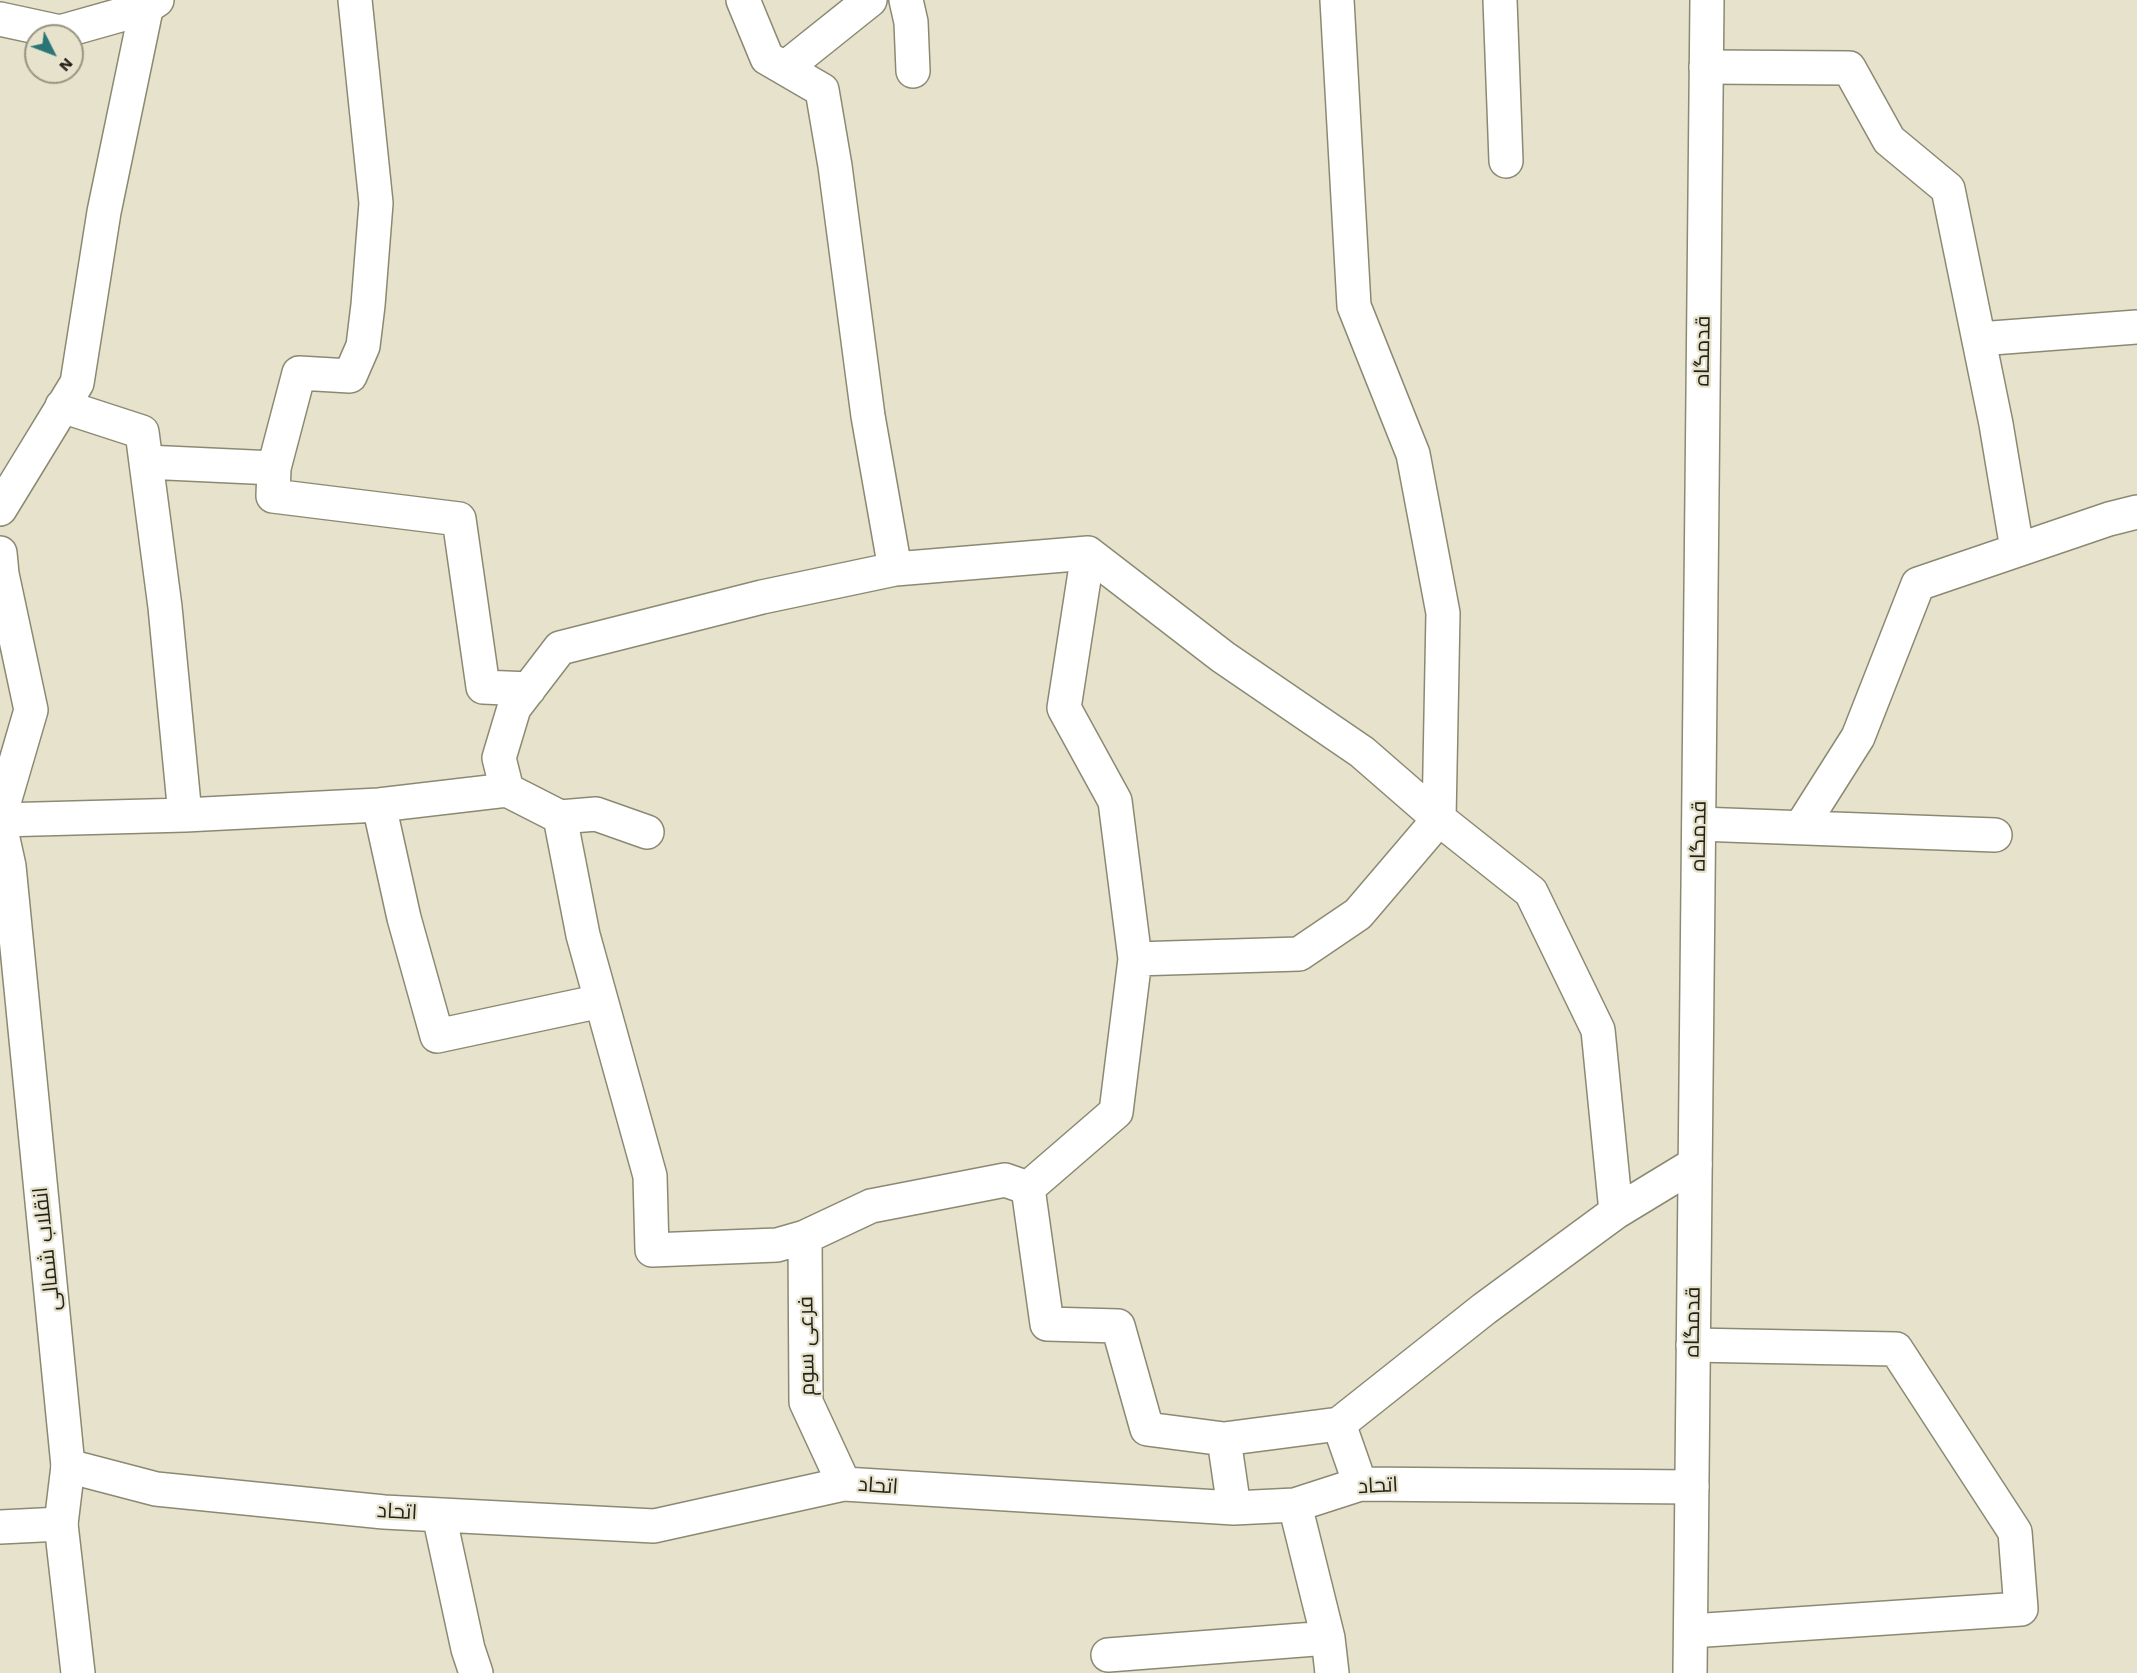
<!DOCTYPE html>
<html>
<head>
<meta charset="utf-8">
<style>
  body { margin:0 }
  #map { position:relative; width:2137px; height:1673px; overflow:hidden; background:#e6e2cb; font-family:"Work Sans",sans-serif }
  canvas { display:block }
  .north { position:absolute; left:24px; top:24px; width:60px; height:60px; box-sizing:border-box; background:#e6e2cb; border:2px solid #989584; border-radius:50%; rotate:132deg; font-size:16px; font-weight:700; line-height:24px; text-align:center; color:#232219 }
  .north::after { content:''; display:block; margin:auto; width:21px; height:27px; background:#2b7576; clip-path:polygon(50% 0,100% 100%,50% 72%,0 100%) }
</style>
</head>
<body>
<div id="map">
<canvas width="2137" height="1673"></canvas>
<div class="north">N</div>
</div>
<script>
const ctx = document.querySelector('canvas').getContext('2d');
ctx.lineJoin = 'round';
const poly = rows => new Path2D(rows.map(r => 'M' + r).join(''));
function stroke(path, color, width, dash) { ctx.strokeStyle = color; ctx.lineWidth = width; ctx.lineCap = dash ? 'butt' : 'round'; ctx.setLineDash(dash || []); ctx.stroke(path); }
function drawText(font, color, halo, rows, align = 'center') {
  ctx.font = font + ' "Work Sans",Cairo,sans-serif'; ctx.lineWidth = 4.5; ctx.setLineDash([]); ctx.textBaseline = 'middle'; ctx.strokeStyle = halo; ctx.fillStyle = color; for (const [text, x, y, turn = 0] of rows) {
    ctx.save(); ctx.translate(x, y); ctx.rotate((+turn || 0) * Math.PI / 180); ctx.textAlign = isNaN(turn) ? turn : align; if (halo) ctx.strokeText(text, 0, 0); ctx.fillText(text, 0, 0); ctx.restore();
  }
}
const minor = poly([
  [743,0,767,58,822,90,835,166,868,416,895,569],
  [906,0,911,22,913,71],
  [1500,0,1506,161],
  [0,19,60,32,145,8,157,0],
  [1706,67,1849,68,1889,140,1948,189,1996,424,2017,549],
  [785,68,870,0],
  [1979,339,2137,327],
  [62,406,142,432,165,607,185,815],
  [146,462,274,468,273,496,459,519,483,687,529,689],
  [274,468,299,373,350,376,363,346,368,305,376,203,355,0],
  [0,509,77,383,104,212,148,0],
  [0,553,2,574,31,710,0,816],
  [1088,553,1064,708,1115,801,1135,959,1299,954,1358,914,1439,819,1443,613,1413,454,1354,306,1337,0],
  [507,790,560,817,583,935,650,1176,652,1250,777,1245,805,1237,871,1206,1005,1180,1028,1188],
  [379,805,404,918,437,1036,601,1001],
  [560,817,596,814,647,832],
  [0,820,185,815,379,805,507,790,499,758,514,708,560,648,762,597,895,569,1088,553,1223,657,1362,752,1439,819,1531,892,1598,1030,1616,1212],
  [1699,824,1995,835],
  [1801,827,1858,737,1918,584,2109,519,2137,512],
  [1135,959,1116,1112,1028,1188,1047,1324,1118,1326,1147,1429,1224,1439,1234,1508],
  [805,1237,806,1402,844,1484],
  [1224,1439,1339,1424],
  [68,1466,156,1489,384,1512,654,1526,844,1484,1234,1508,1295,1505,1360,1484,1692,1487],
  [1360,1484,1339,1424,1484,1309,1616,1212,1695,1164],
  [1295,1505,1328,1638,1332,1673],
  [439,1515,468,1649,476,1673],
  [0,1527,61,1524],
  [1691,1631,2021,1609,2015,1532,1896,1349,1693,1345],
  [1108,1655,1328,1638]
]);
const major = poly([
  [0,825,9,866,68,1466,61,1524,78,1673],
  [1690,1673,1707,0]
]);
const streetNames = [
  ["قدمگاه",1703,351,-89],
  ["قدمگاه",1699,836,-89],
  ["انقلاب شمالی",47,1249,-96],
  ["قدمگاه",1693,1322,-89],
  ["فرعی سوم",807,1346,-91],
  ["اتحاد",878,1486,4],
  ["اتحاد",1378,1486,-3],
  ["اتحاد",397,1512,3]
];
stroke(minor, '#8c8973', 36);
stroke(major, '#8c8973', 36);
stroke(minor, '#fff', 33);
stroke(major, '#fff', 33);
drawText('21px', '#232219', '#e6e2cb', streetNames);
</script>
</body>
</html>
